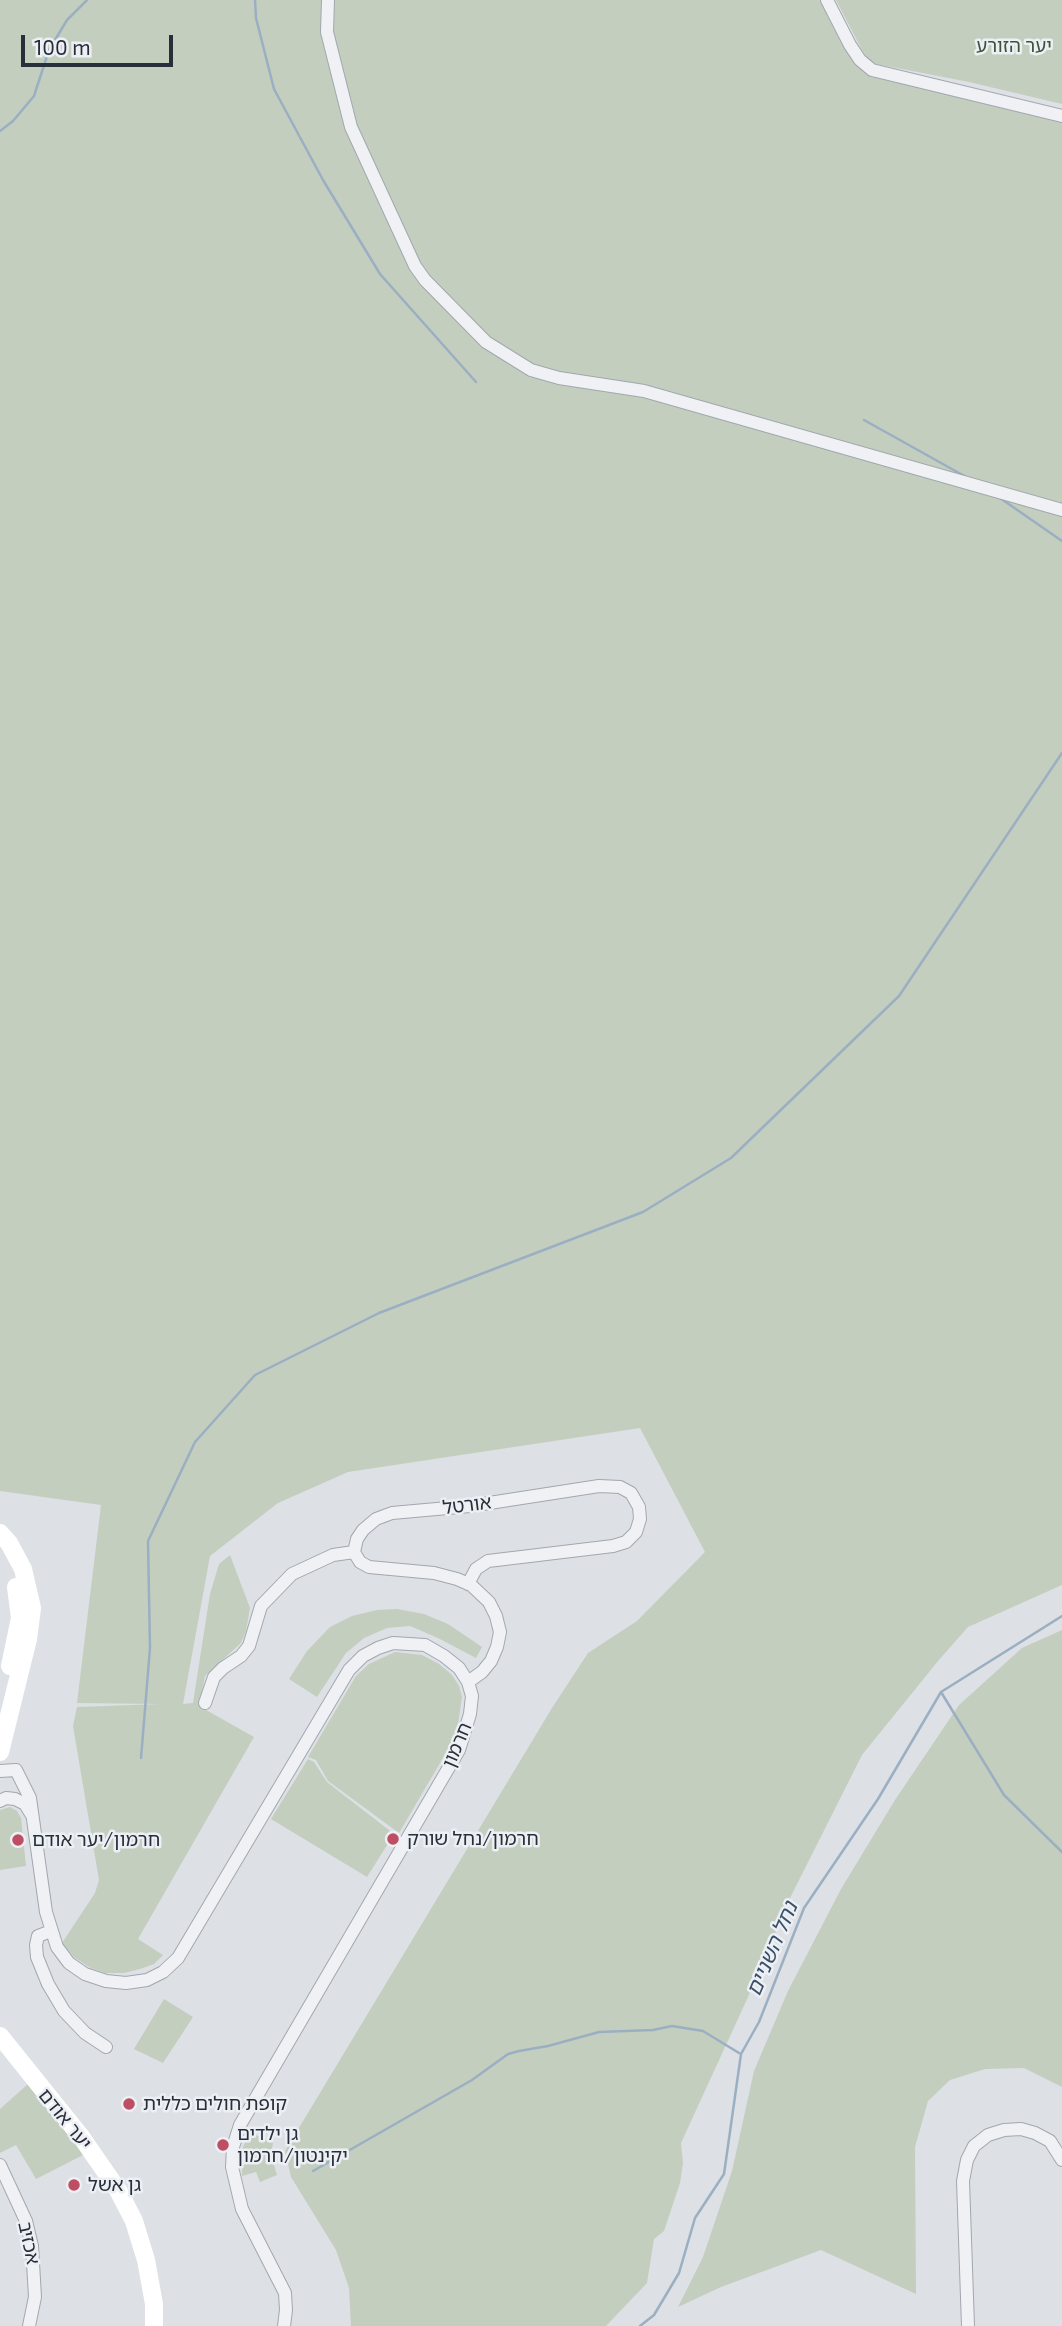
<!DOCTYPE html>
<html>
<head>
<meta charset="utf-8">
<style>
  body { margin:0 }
  #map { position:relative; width:1062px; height:2326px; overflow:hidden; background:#dde0e5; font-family:"Exo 2",sans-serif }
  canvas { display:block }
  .scale { position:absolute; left:21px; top:35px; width:152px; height:32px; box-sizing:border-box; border:4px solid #282f3a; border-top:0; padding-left:9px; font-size:21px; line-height:24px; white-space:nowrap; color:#282f3a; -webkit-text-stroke:5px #eceff3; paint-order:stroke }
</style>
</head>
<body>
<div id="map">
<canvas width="1062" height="2326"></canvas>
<div class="scale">100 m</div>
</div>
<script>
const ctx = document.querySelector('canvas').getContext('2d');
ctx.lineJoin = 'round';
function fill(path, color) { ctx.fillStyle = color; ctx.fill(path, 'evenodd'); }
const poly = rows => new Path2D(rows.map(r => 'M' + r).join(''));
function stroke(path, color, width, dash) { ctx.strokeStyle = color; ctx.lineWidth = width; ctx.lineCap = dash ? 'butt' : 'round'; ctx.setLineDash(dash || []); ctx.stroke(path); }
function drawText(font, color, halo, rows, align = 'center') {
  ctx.font = font + ' "Exo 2","Noto Sans Hebrew",sans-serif'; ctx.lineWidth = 5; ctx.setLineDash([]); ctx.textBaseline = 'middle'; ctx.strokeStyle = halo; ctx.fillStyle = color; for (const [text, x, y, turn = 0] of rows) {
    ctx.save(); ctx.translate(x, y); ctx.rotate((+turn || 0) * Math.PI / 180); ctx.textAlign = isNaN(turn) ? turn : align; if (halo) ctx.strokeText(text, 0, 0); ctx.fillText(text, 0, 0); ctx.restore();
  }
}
const green = poly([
  [0,0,820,0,850,55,860,68,871,77,953,93,1062,121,1062,1585,968,1627,938,1661,862,1755,791,1896,748,1997,681,2143,683,2163,680,2183,664,2231,654,2239,647,2283,606,2326,351,2326,349,2288,336,2250,291,2177,285,2151,552,1708,588,1653,637,1621,705,1552,640,1428,348,1472,278,1503,210,1556,183,1704,193,1703,210,1594,219,1564,230,1555,250,1608,246,1631,241,1643,205,1676,199,1706,254,1737,138,1939,163,1955,154,1964,140,1969,124,1973,105,1973,91,1968,75,1958,62,1943,95,1893,99,1880,73,1726,77,1707,161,1704,77,1703,101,1505,0,1491],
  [836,0,1062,0,1062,104,969,82,871,63,862,50],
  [397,1609,424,1614,448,1624,482,1647,476,1658,438,1638,410,1626,387,1628,364,1638,346,1653,317,1697,289,1679,307,1651,330,1627,352,1616,377,1610],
  [1062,1630,1062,2087,1024,2068,985,2069,950,2080,928,2101,915,2147,916,2294,821,2250,721,2287,678,2307,703,2257,732,2171,754,2071,788,1991,841,1889,895,1800,959,1705,1022,1648],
  [395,1652,422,1655,439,1664,452,1675,459,1686,462,1697,457,1731,450,1746,399,1833,328,1781,316,1760,308,1757,356,1676,369,1664],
  [308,1759,314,1762,327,1782,394,1834,367,1877,271,1819],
  [10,1807,17,1811,21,1818,26,1866,0,1870,0,1810],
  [164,1999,193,2017,163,2063,134,2049],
  [28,2084,85,2154,36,2179,16,2145,0,2153,0,2109],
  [250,2132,273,2143,271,2155,277,2175,260,2182,256,2172,242,2176,243,2147]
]);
const stream = poly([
  [255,0,256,18,274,89,323,180,380,274,476,382],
  [0,131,13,121,34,96,49,50,67,20,87,0],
  [864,420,968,478],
  [1000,498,1062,541],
  [941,1692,1004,1795,1062,1852],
  [141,1758,150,1648,148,1541,195,1442,255,1375,379,1313,643,1212,731,1158,899,996,1062,753],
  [313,2171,472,2080,508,2054,519,2051,548,2046,599,2032,653,2030,672,2026,703,2031,739,2053],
  [640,2326,654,2315,679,2273,695,2218,724,2174,741,2054,759,2022,804,1908,878,1799,941,1692,1062,1616]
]);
const street = poly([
  [328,0,327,32,351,127,415,266,425,280,486,342,531,370,559,378,644,391,1062,510],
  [827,0,850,45,860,60,872,70,1062,116],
  [354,1552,357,1539,363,1530,376,1519,392,1513,470,1506,599,1486,620,1487,631,1493,639,1507,640,1519,636,1532,626,1542,613,1546,488,1561,476,1569,468,1584],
  [354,1552,360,1562,369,1567,434,1573,457,1579,471,1585,489,1602,496,1616,500,1632,497,1647,491,1661,482,1672,468,1682],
  [205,1703,214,1677,223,1668,241,1656,249,1646,261,1606,292,1574,333,1555,354,1552],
  [0,1771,16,1770,30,1798,46,1912,57,1947,69,1963,85,1974,106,1981,126,1983,147,1980,163,1972,178,1958,349,1670,363,1656,378,1648,393,1643,425,1645,444,1656,459,1668,468,1682,472,1696,470,1714,459,1750,240,2125,233,2147,232,2167,242,2209,285,2293,286,2310,284,2326],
  [0,1801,6,1798,15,1799,25,1804,31,1814],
  [51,1931,38,1936,36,1945,37,1957,48,1984,64,2011,85,2033,106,2047],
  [0,2165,26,2221,32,2246,35,2297,29,2326],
  [968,2326,963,2181,967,2160,974,2146,988,2135,1004,2130,1021,2129,1035,2133,1050,2141,1062,2160]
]);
const secondary = poly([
  [0,1533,9,1543,23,1569,32,1608,28,1639,0,1752],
  [10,1666,20,1618,16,1587],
  [0,2036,82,2138,118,2190,134,2221,146,2260,154,2304,154,2326]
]);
const markers = [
  [393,1839,7,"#be4e63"],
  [18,1840,7,"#be4e63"],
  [129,2104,7,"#be4e63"],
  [223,2145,7,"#be4e63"],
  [74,2185,7,"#be4e63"]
];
const parkNames = [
  ["יער הזורע",1014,46]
];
const streetNames = [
  ["אורטל",467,1505,-7],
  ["חרמון",457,1745,-67],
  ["יער אודם",65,2119,51],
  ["אכזיב",29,2243,78]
];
const poiNames = [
  ["חרמון/נחל שורק",407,1839],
  ["חרמון/יער אודם",32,1840],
  ["קופת חולים כללית",143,2104],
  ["גן ילדים",237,2134],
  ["יקינטון/חרמון",237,2156],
  ["גן אשל",88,2185]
];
const waterNames = [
  ["נחל השניים",772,1949,-67]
];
fill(green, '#c3cebf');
stroke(stream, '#9bafc2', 2.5);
stroke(street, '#a3a7ae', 14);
stroke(street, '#eff1f4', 12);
stroke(secondary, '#fff', 18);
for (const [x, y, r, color] of markers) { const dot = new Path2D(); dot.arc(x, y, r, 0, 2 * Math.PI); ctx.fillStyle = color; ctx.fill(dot); stroke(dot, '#eceff3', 2.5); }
drawText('19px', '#3d5437', '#eceff3', parkNames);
drawText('19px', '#282f3a', '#eceff3', streetNames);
drawText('19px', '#282f3a', '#eceff3', poiNames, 'left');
drawText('italic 21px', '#374f69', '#eceff3', waterNames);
</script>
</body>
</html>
